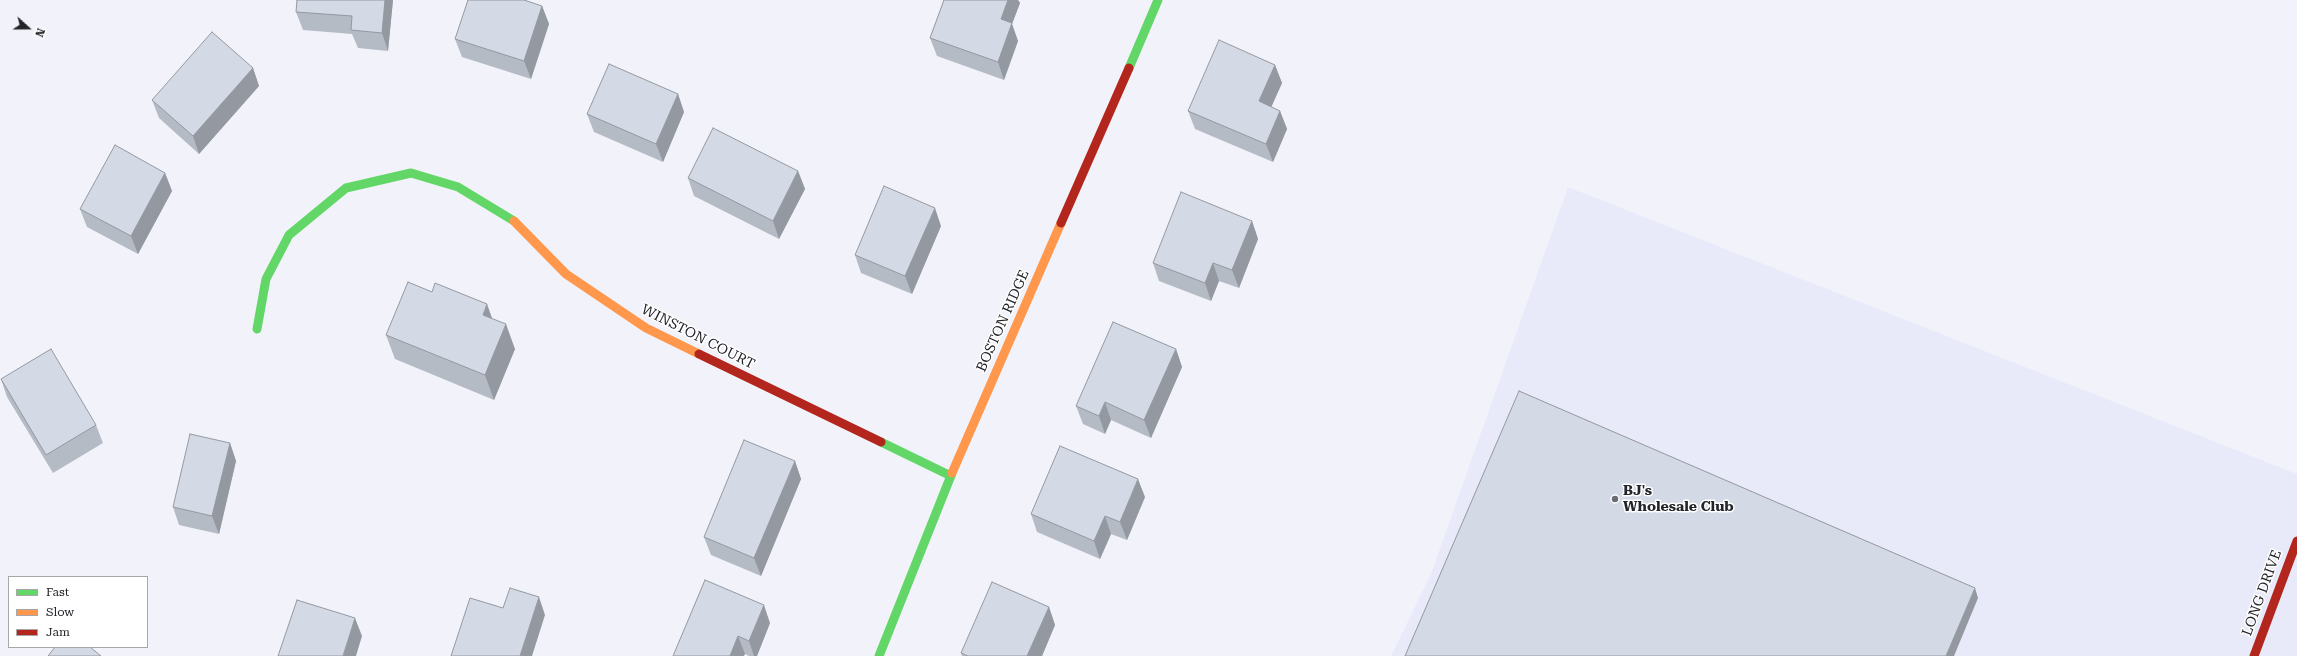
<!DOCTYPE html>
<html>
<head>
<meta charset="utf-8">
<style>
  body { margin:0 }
  #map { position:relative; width:2297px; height:656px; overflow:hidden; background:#f2f3fa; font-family:"Roboto Serif",serif }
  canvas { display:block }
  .legend { position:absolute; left:8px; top:576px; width:140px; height:72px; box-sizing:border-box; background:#fff; border:1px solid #a7a7a9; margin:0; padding:5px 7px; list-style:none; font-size:12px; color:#232429 }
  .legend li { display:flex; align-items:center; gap:8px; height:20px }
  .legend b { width:20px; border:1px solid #a7a7a9 }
  .north { position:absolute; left:8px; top:8px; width:40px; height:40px; -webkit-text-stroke:3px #fff; paint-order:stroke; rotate:111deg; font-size:11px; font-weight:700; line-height:16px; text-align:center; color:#232429 }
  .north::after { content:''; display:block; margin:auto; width:14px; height:18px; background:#232429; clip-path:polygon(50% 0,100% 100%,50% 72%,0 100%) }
</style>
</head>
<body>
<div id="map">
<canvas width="2297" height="656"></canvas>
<ul class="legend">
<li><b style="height:5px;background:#63d668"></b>Fast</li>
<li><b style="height:5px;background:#ff974d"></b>Slow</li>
<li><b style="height:5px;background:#b3261e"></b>Jam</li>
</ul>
<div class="north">N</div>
</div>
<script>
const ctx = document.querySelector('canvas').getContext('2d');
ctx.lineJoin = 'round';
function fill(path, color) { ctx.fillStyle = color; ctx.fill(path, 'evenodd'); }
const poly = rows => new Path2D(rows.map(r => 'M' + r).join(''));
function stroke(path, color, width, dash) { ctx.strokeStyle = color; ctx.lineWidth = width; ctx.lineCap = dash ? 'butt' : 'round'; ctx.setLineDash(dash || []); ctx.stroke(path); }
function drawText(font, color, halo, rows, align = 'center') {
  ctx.font = font + ' "Roboto Serif",serif'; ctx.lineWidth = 3; ctx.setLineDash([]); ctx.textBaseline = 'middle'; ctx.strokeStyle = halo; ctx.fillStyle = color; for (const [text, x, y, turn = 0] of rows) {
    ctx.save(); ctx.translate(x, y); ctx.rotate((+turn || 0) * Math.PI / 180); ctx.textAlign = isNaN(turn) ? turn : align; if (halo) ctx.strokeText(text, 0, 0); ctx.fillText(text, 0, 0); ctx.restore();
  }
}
const built = poly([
  [1568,187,2297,474,2297,656,1391,656,1431,574]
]);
const fast = poly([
  [1129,68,1158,0],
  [257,329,266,279,289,235,346,188,411,173,458,187,514,221],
  [881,442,951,476],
  [879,656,952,473]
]);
const slow = poly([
  [514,221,566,274,646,328,699,354],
  [952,473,1061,223]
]);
const jam = poly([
  [1061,223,1129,68],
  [699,354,881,442],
  [2254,656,2297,541]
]);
const wall = poly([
  [297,0,393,0,388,51,358,48,352,34,303,30,296,12],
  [944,0,1018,0,1020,3,1012,24,1018,41,1004,80,937,56,930,38],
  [542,6,549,24,531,79,462,57,455,39],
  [1275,65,1282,83,1271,107,1280,111,1287,129,1273,162,1195,129,1188,111],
  [253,68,259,86,199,154,159,118,152,100],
  [678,94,684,112,663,162,594,132,587,114],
  [798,171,805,189,779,239,694,196,688,178],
  [165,173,172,191,138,254,87,227,80,209],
  [1252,221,1258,239,1239,288,1219,281,1211,301,1159,281,1153,263],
  [941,226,912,294,861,273,855,255],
  [492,319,515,349,494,400,395,359,386,335],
  [1176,349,1182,367,1151,438,1111,420,1105,434,1083,424,1076,406],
  [1,379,96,425,103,443,53,473,7,397],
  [230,443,236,461,219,534,179,525,173,507],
  [795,461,801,479,761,576,711,555,704,537],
  [1145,497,1127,540,1111,534,1100,559,1037,532,1031,514],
  [1049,607,1055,625,1042,656,962,656,961,653],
  [770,623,757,656,749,656,745,654,673,656]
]);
const shadedWall = poly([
  [385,0,393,0,388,51,382,33],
  [1008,0,1018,0,1020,3,1012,24,1018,41,1004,80,998,62,1001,19],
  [542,6,549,24,531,79,524,61],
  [1275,65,1282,83,1266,119,1259,101],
  [253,68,259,86,199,154,193,136],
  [678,94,684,112,663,162,656,144],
  [1280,111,1287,129,1273,162,1266,144],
  [798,171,805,189,779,239,773,221],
  [165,173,172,191,138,254,131,236],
  [935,208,941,226,912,294,905,276],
  [1252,221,1258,239,1239,288,1232,270],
  [1213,263,1219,281,1211,301,1205,283],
  [487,304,496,329,483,315],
  [506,324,515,349,494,400,485,375],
  [1176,349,1182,367,1151,438,1144,420],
  [1105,402,1111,420,1105,434,1099,416],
  [230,443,236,461,219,534,212,516],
  [795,461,801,479,761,576,754,558],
  [1138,479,1145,497,1127,540,1120,522],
  [1105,516,1111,534,1100,559,1094,541],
  [1975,588,1978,598,1954,656,1946,656],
  [539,597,545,615,532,656,520,656],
  [764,605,770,623,757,656,754,656,749,641],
  [1049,607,1055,625,1042,656,1027,656],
  [355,618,362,636,356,656,343,656],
  [738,636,745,654,744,656,730,656]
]);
const building = poly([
  [297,0,385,0,382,33,351,30,352,16,296,12,297,0],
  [468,0,524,0,542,6,524,61,455,39,468,0],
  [944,0,1008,0,1001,19,1012,23,998,62,930,38,944,0],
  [212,32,253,68,193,136,152,100,212,32],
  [1219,40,1275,65,1259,101,1280,111,1266,144,1188,111,1219,40],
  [609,64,678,94,656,144,587,114,609,64],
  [713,128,798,171,773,221,688,178,713,128],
  [115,145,165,173,131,236,80,209,115,145],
  [884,186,935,208,905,276,855,255,884,186],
  [1181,192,1252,221,1232,270,1213,263,1205,283,1153,263,1181,192],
  [408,282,432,292,435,283,487,304,483,315,506,324,485,375,386,335,408,282],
  [1113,322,1176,349,1144,420,1105,402,1099,416,1076,406,1113,322],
  [51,349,96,425,46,455,1,379,51,349],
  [1519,391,1975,588,1946,656,1405,656,1519,391],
  [190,434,230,443,212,516,173,507,190,434],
  [744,440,795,461,754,558,704,537,744,440],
  [1060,446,1138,479,1120,522,1105,516,1094,541,1031,514,1060,446],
  [705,580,764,605,749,641,738,636,730,656,673,656,705,580],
  [992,582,1049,607,1027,656,968,656,961,653,992,582],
  [510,588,539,597,520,656,451,656,470,598,503,608,510,588],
  [297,600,355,618,343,656,278,656,297,600],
  [55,647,90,647,101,656,48,656,55,647]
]);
const markers = [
  [1615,499,4,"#6b6c72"]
];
const streetNames = [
  ["BOSTON RIDGE",1003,321,-66],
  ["WINSTON COURT",698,337,27],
  ["LONG DRIVE",2262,593,-70]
];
const poiNames = [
  ["BJ's",1623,491],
  ["Wholesale Club",1623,507]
];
fill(built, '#e8eaf9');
stroke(fast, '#63d668', 9);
stroke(slow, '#ff974d', 9);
stroke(jam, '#b3261e', 9);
fill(wall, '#b5bbc5');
fill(shadedWall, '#9498a0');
fill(building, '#d3d9e5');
stroke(building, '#9498a0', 1);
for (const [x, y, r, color] of markers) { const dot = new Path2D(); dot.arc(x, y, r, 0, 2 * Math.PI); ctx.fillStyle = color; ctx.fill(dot); stroke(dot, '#fff', 1.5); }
drawText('14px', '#232429', '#fff', streetNames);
drawText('bold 14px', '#232429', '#fff', poiNames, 'left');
</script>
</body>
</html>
